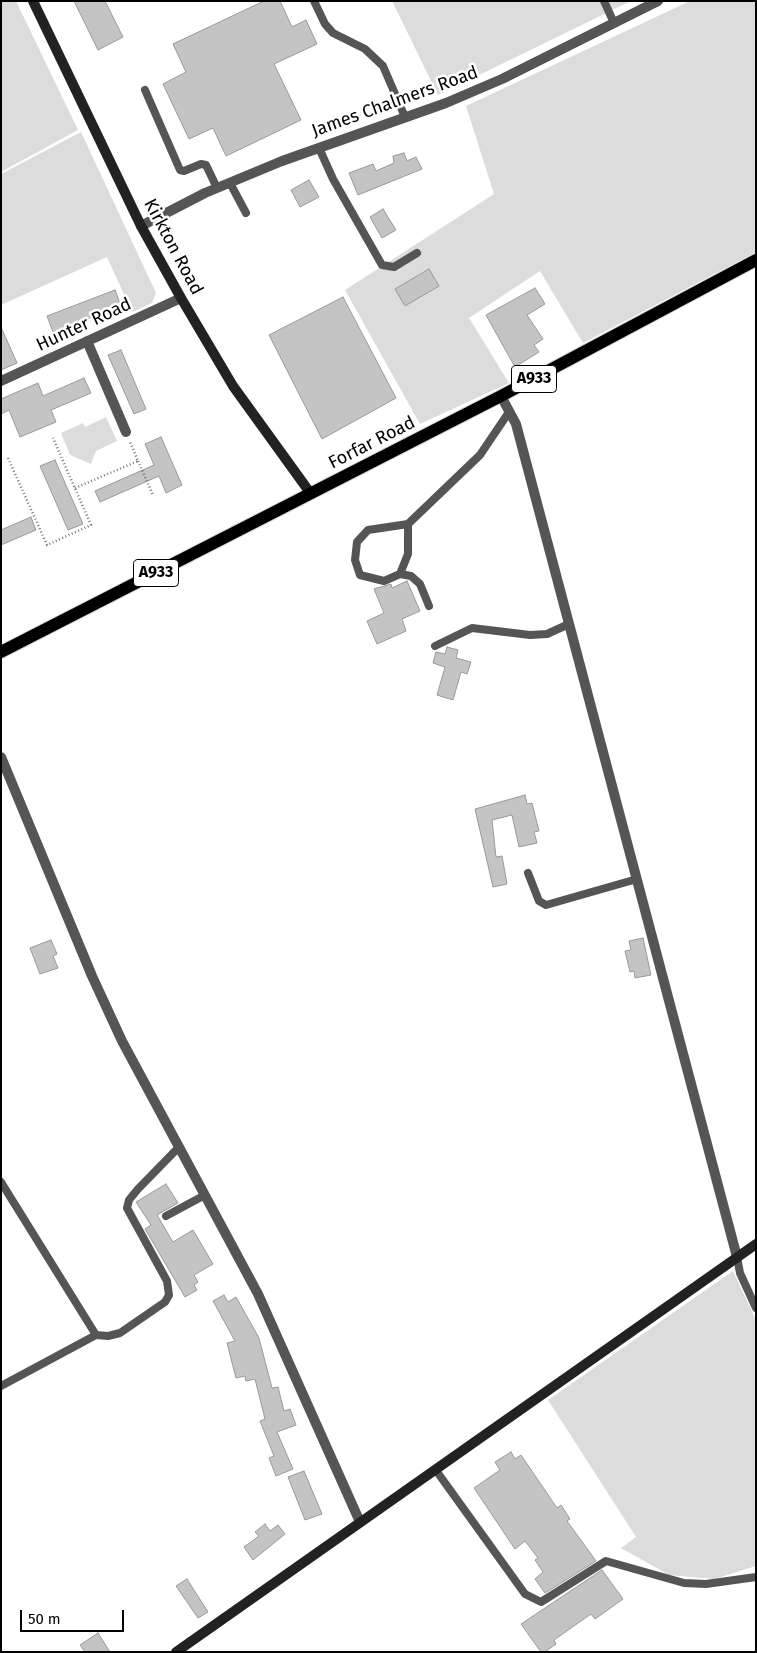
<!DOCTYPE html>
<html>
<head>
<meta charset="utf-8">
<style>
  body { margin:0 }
  #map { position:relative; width:757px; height:1653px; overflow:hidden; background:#fff; font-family:"Fira Sans",sans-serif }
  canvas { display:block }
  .frame { position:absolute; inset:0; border:2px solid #000; pointer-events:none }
  .scale { position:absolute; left:20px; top:1610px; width:104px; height:22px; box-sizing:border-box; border:2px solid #000; border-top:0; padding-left:6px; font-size:15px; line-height:18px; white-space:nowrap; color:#000; -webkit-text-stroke:4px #fff; paint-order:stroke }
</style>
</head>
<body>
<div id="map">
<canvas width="757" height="1653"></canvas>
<div class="frame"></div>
<div class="scale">50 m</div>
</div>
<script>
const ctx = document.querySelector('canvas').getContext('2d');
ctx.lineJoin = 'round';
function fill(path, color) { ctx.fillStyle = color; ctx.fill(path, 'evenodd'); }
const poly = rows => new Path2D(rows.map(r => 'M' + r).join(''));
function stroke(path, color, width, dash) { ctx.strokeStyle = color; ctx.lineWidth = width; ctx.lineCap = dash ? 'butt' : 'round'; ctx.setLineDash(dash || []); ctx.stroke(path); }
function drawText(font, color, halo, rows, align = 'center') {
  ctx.font = font + ' "Fira Sans",sans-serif'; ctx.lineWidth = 5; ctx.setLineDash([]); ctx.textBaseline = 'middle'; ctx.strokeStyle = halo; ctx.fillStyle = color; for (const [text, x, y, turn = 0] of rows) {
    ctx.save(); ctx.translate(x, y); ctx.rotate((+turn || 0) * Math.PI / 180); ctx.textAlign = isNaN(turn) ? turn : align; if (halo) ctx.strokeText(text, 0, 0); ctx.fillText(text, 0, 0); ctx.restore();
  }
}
const green = poly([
  [1,1,16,1,78,130,1,172],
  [392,1,631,1,438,95],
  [690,1,756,1,756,252,583,343,540,271,469,318,509,383,420,424,345,290,494,194,466,106],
  [81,132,156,293,152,303,132,312,107,257,1,305,1,174],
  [106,417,117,441,96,451,91,464,70,455,61,433,83,423,85,427],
  [733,1271,756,1320,756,1566,714,1579,669,1575,621,1548,636,1537,548,1400]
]);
const building = poly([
  [74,1,105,1,123,37,98,50,74,1],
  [264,1,280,1,292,27,306,20,317,44,274,64,301,120,226,156,213,128,189,139,163,84,186,72,173,44,264,1],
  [404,153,407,161,416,157,422,169,358,195,349,173,373,164,376,171,394,163,393,156,404,153],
  [309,180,319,197,300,207,291,190,309,180],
  [383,209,396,230,382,238,370,217,383,209],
  [429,269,439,286,405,306,395,289,429,269],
  [535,288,545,304,527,315,543,339,534,345,539,352,515,367,486,315,535,288],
  [115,290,121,306,53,332,47,316,115,290],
  [343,297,396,398,322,439,269,335,343,297],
  [1,327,17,363,1,370,1,327],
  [121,350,146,409,134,414,108,355,121,350],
  [84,378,91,393,51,410,56,422,20,437,9,410,1,414,1,399,38,383,43,396,84,378],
  [161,437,182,485,166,493,159,476,100,502,95,491,154,465,145,444,161,437],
  [55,460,83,524,68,530,40,466,55,460],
  [31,517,36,530,1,545,1,530,31,517],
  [407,581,420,611,402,619,406,631,377,644,367,621,384,613,374,589,391,584,392,588,407,581],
  [447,647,458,650,456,658,471,662,467,674,461,672,453,700,437,695,445,667,433,663,436,652,445,654,447,647],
  [525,795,527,804,532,803,539,831,534,832,537,843,519,847,512,815,492,820,496,857,502,856,507,884,493,887,475,809,525,795],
  [643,938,651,975,635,978,634,971,630,972,625,951,631,950,629,941,643,938],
  [51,940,57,954,53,956,58,968,40,974,30,948,51,940],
  [166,1184,178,1203,157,1215,173,1242,193,1230,213,1264,194,1275,198,1282,194,1285,197,1290,185,1297,145,1229,151,1225,136,1202,166,1184],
  [224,1295,228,1302,236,1297,259,1338,272,1388,278,1387,284,1411,290,1409,296,1425,277,1432,293,1469,276,1476,269,1458,274,1456,260,1421,265,1419,255,1379,246,1381,245,1376,236,1378,227,1343,235,1341,213,1301,224,1295],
  [511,1452,515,1459,521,1455,557,1508,561,1505,570,1519,567,1521,596,1561,545,1593,535,1579,543,1572,535,1560,538,1558,525,1541,515,1549,474,1488,500,1470,495,1462,511,1452],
  [304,1471,322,1514,305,1520,288,1477,304,1471],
  [265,1524,270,1531,278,1525,285,1534,253,1560,244,1547,259,1536,255,1532,265,1524],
  [602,1570,623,1599,595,1619,591,1614,554,1640,556,1644,545,1652,541,1652,521,1624,602,1570],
  [187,1579,208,1612,198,1618,176,1586,187,1579],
  [98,1633,110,1652,85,1652,80,1645,98,1633]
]);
const path = poly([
  [8,458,47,545,91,525,53,438],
  [138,461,153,495],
  [75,488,138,461,130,442]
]);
const lane = poly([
  [314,1,325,24,333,33,365,49,383,66,405,117],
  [604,1,614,23],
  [145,90,180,170,184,171,201,164,206,165,217,188],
  [319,148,333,179,382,265,394,267,417,253],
  [230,183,246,213],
  [408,524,368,530,357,542,355,560,360,575,384,581,400,574,408,554,408,524,480,455,509,412],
  [400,574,411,576,420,584,429,606],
  [435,646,472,628,530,635,547,634,569,624],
  [528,873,539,901,546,905,637,879],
  [1,1182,96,1335,108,1336,120,1333,165,1302,169,1295,167,1281,127,1208,129,1200,138,1189,179,1147],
  [166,1216,205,1195],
  [737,1257,740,1273,756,1308],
  [1,1386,96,1335],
  [435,1469,525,1594,541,1602,606,1561,684,1583,706,1584,756,1577]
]);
const street = poly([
  [141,226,205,193,282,161,446,103,502,79,658,1],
  [87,341,126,432],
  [1,381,181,298],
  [501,396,516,424,737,1257],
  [1,757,92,976,122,1041,258,1294,360,1522]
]);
const secondary = poly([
  [33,1,141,226,181,298,233,386,311,494],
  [176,1652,756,1244]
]);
const primary = poly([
  [1,652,501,396,756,260]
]);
const shields = [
  [534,379,45],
  [156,573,45]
];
const shieldNames = [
  ["A933",534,379],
  ["A933",156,573]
];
const streetNames = [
  ["James Chalmers Road",395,102,-20],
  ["Kirkton Road",173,247,62],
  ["Hunter Road",84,325,-25],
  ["Forfar Road",372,443,-27]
];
fill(green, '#dcdcdc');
fill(building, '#c4c4c4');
stroke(building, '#999', 1);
stroke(primary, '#dbdbdb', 14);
stroke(path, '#777', 2.5, [1, 2.5]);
stroke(lane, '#555', 8);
stroke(street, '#555', 10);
stroke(secondary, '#222', 10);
stroke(primary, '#000', 12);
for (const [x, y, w] of shields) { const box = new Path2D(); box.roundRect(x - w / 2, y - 13.5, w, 27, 4); ctx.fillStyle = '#fff'; ctx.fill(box); stroke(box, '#000', 1); }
drawText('bold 16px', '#000', null, shieldNames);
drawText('18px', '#000', '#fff', streetNames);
</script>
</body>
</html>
